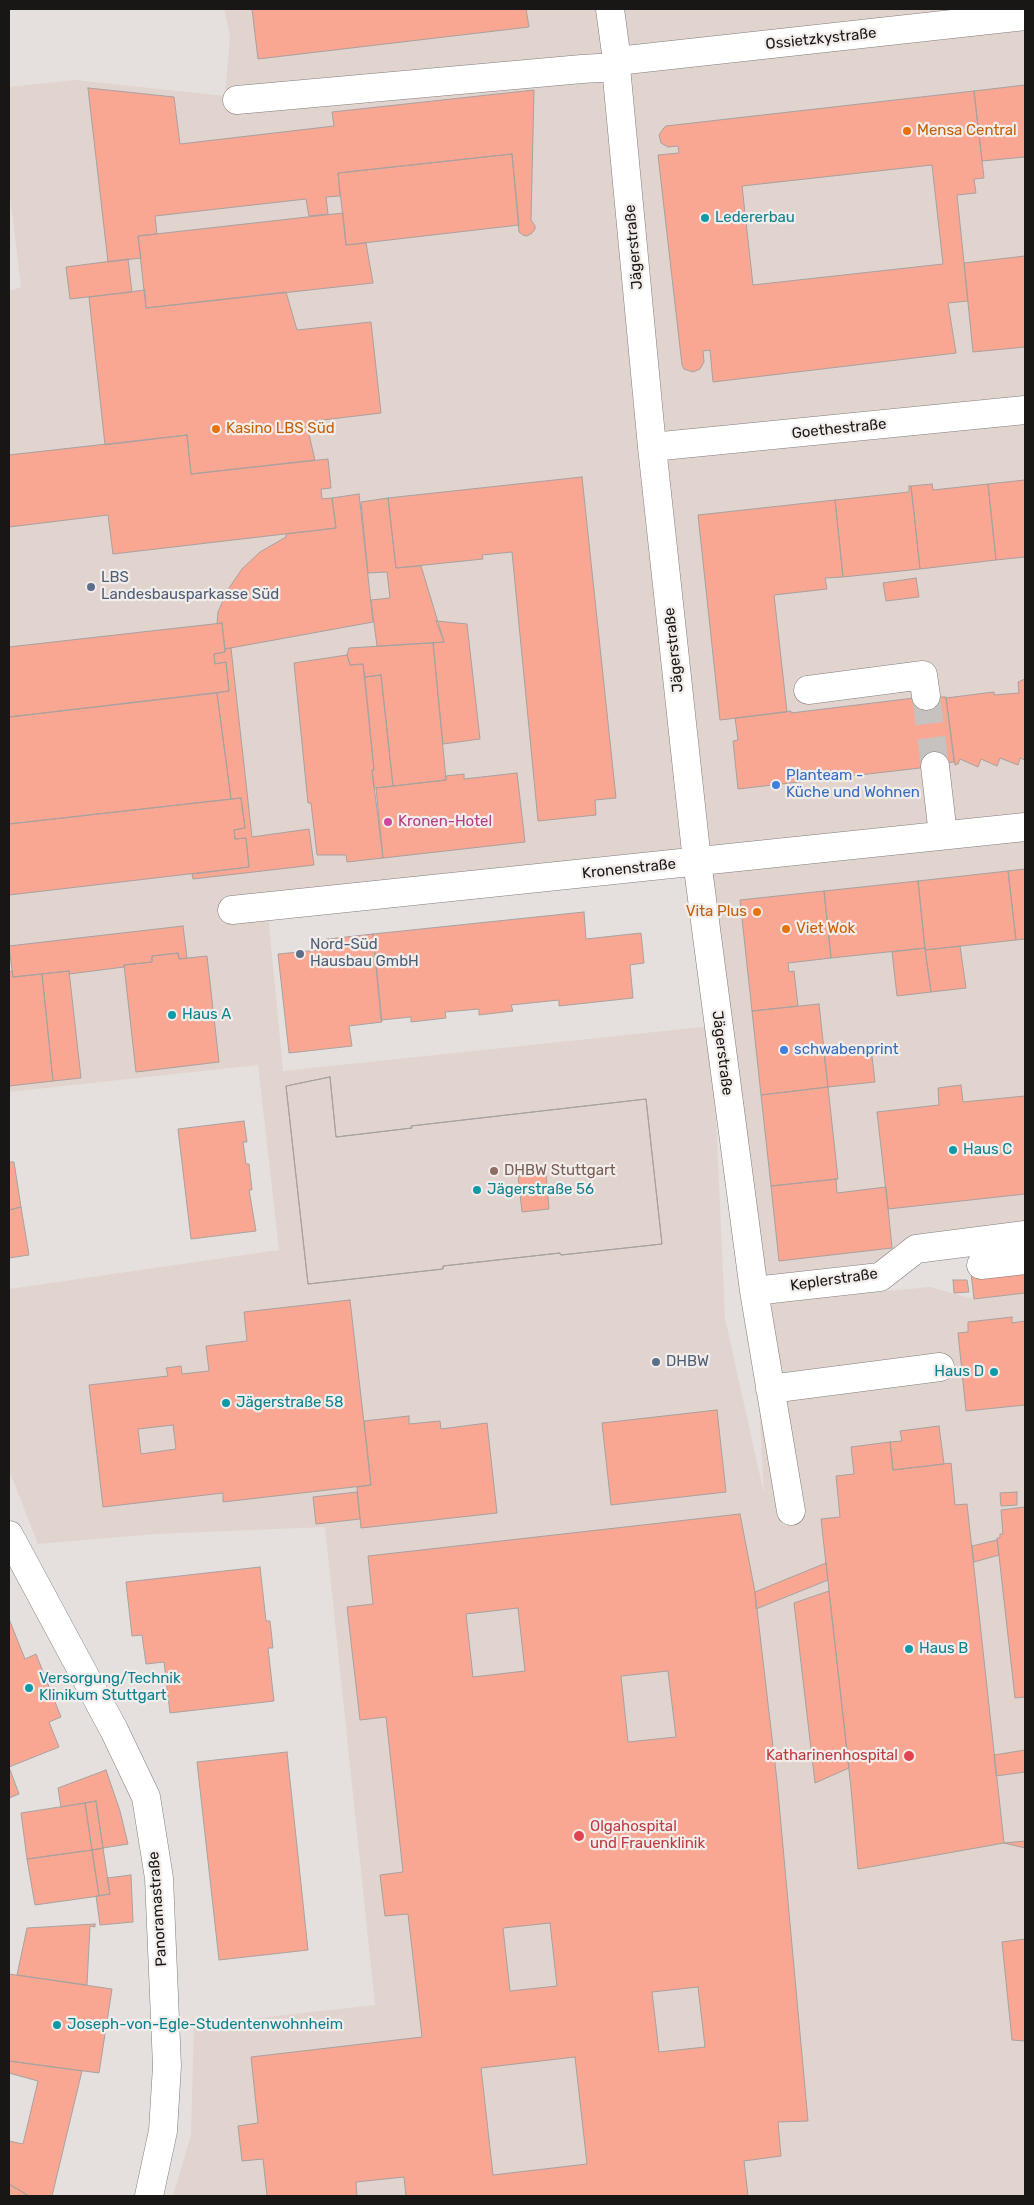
<!DOCTYPE html>
<html>
<head>
<meta charset="utf-8">
<style>
  body { margin:0 }
  #map { position:relative; width:1034px; height:2205px; overflow:hidden; background:#e5e0dd; font-family:Rubik,sans-serif }
  canvas { display:block }
  .frame { position:absolute; inset:0; border:10px solid #191716; pointer-events:none }
</style>
</head>
<body>
<div id="map">
<canvas width="1034" height="2205"></canvas>
<div class="frame"></div>
</div>
<script>
const ctx = document.querySelector('canvas').getContext('2d');
ctx.lineJoin = 'round';
function fill(path, color) { ctx.fillStyle = color; ctx.fill(path, 'evenodd'); }
const poly = rows => new Path2D(rows.map(r => 'M' + r).join(''));
function stroke(path, color, width, dash) { ctx.strokeStyle = color; ctx.lineWidth = width; ctx.lineCap = dash ? 'butt' : 'round'; ctx.setLineDash(dash || []); ctx.stroke(path); }
function drawText(font, color, halo, rows, align = 'center') {
  ctx.font = font + ' Rubik,sans-serif'; ctx.lineWidth = 4.5; ctx.setLineDash([]); ctx.textBaseline = 'middle'; ctx.strokeStyle = halo; ctx.fillStyle = color; for (const [text, x, y, turn = 0] of rows) {
    ctx.save(); ctx.translate(x, y); ctx.rotate((+turn || 0) * Math.PI / 180); ctx.textAlign = isNaN(turn) ? turn : align; if (halo) ctx.strokeText(text, 0, 0); ctx.fillText(text, 0, 0); ctx.restore();
  }
}
const built = poly([
  [224,9,1025,9,1025,1221,918,1236,872,1271,764,1276,712,1030,725,1318,764,1494,755,1333,761,1303,930,1287,974,1299,1025,1293,1025,2196,173,2196,191,2135,194,2025,375,2005,325,1527,156,1534,38,1544,9,1470,9,1289,279,1250,258,1065,9,1092,9,291,21,287,9,188,9,87,75,80,225,96,230,35],
  [689,867,712,1026,283,1071,267,903]
]);
const building = poly([
  [252,9,526,9,529,27,258,59,252,9],
  [1025,85,1025,157,982,161,974,91,1025,85],
  [88,88,174,97,180,144,334,126,332,112,534,90,531,220,535,226,535,229,532,233,527,236,523,235,519,232,512,154,338,173,340,196,326,197,328,214,309,216,306,199,155,216,157,234,138,236,141,258,108,262,88,88],
  [974,91,984,178,974,179,976,193,957,195,968,301,948,303,956,353,713,382,710,350,703,351,704,362,700,369,693,372,684,369,682,365,658,155,679,153,678,146,668,147,661,143,659,135,663,129,666,126,974,91],
  [932,165,943,264,753,285,742,186,932,165],
  [512,154,519,225,346,245,338,173,512,154],
  [343,213,346,245,366,243,373,283,146,308,138,236,343,213],
  [1025,256,1025,347,973,352,964,263,1025,256],
  [128,259,132,292,70,299,66,267,128,259],
  [145,290,146,308,286,292,297,330,371,322,381,413,306,422,315,460,191,474,187,435,105,445,89,297,145,290],
  [187,435,191,474,328,459,331,488,321,489,322,499,332,498,336,528,113,554,108,515,9,527,9,455,187,435],
  [582,477,616,798,595,800,596,815,538,821,512,552,482,555,483,559,396,568,388,498,582,477],
  [1025,480,1025,557,996,560,988,484,1025,480],
  [932,484,933,490,988,484,996,560,920,569,911,486,932,484],
  [909,486,911,486,920,569,843,577,835,500,909,492,909,486],
  [359,494,373,622,225,649,222,623,217,624,218,612,227,591,242,569,260,552,286,537,286,534,336,528,332,498,359,494],
  [388,498,396,568,421,566,444,642,377,646,371,600,390,598,387,572,368,573,361,502,388,498],
  [835,500,843,577,825,578,827,589,774,595,787,712,720,720,698,515,835,500],
  [916,578,919,597,886,601,883,583,916,578],
  [436,621,467,624,480,739,443,744,433,643,444,642,436,621],
  [222,623,225,652,214,654,215,664,226,662,229,691,9,717,9,647,222,623],
  [433,643,446,780,393,786,381,675,365,677,363,664,350,665,347,655,349,648,433,643],
  [231,648,252,837,309,829,314,865,193,879,192,874,249,867,246,838,235,839,234,830,245,828,241,798,231,799,217,693,229,691,226,662,215,664,214,654,225,652,225,649,231,648],
  [347,655,350,665,363,664,374,770,372,770,383,858,347,862,346,855,317,855,311,803,308,803,294,663,347,655],
  [381,675,393,786,374,788,372,770,374,770,365,677,381,675],
  [1025,679,1025,760,1020,758,1018,765,1000,758,997,766,981,759,978,767,960,759,958,764,955,765,946,698,994,692,994,695,1019,693,1018,682,1025,679],
  [217,693,231,799,9,824,9,717,217,693],
  [939,695,939,697,946,697,954,762,946,763,946,765,738,789,733,741,738,740,735,718,791,711,791,713,939,695],
  [517,773,525,842,383,858,376,788,446,780,446,776,464,774,464,779,517,773],
  [241,798,245,828,234,830,235,839,246,838,249,867,9,895,9,824,241,798],
  [1025,869,1025,939,1016,940,1008,871,1025,869],
  [1008,871,1016,940,925,950,918,881,1008,871],
  [918,881,925,948,831,958,824,891,918,881],
  [824,891,831,958,788,963,789,972,794,971,798,1006,752,1011,740,900,824,891],
  [584,912,586,939,641,933,644,963,630,965,633,998,559,1006,559,1000,511,1005,513,1011,479,1015,479,1009,445,1012,446,1018,411,1022,411,1017,381,1020,373,934,584,912],
  [183,926,187,958,179,959,178,953,152,956,152,962,124,965,124,967,69,974,69,971,13,977,9,946,183,926],
  [373,934,382,1022,349,1026,352,1046,289,1053,278,954,319,950,322,949,319,940,373,934],
  [960,946,966,988,931,992,925,950,960,946],
  [925,948,931,992,897,996,892,952,925,948],
  [178,953,179,959,207,956,219,1062,136,1072,124,965,152,962,152,956,178,953],
  [12,971,13,977,42,974,53,1081,9,1086,9,972,12,971],
  [69,971,81,1078,53,1081,42,974,69,971],
  [819,1004,828,1087,761,1095,752,1011,819,1004],
  [871,1048,875,1082,828,1087,824,1054,871,1048],
  [330,1077,336,1137,412,1128,411,1126,646,1099,662,1244,561,1255,560,1253,443,1266,443,1269,308,1284,286,1086,330,1077],
  [546,1173,549,1209,522,1212,518,1176,546,1173],
  [330,1077,336,1137,412,1128,411,1126,646,1099,662,1244,561,1255,560,1253,443,1266,443,1269,308,1284,286,1086,330,1077],
  [961,1085,963,1102,1025,1096,1025,1194,888,1209,877,1112,939,1105,938,1088,961,1085],
  [828,1087,838,1179,771,1186,761,1095,828,1087],
  [244,1121,247,1142,243,1142,246,1164,249,1164,252,1190,249,1190,256,1231,191,1239,178,1129,244,1121],
  [9,1162,14,1162,21,1207,9,1210,9,1162],
  [836,1179,837,1193,886,1187,892,1248,779,1261,771,1186,836,1179],
  [21,1207,29,1255,9,1258,9,1210,21,1207],
  [1025,1249,1025,1293,974,1299,969,1256,1025,1249],
  [953,1280,967,1280,969,1292,954,1293,953,1280],
  [350,1300,371,1485,223,1502,223,1493,103,1507,89,1385,168,1376,166,1368,181,1366,182,1374,209,1371,206,1346,247,1341,244,1312,350,1300],
  [173,1425,176,1449,141,1454,138,1429,173,1425],
  [1012,1317,1012,1323,1025,1321,1025,1405,966,1411,958,1333,968,1332,968,1322,1012,1317],
  [717,1410,726,1492,611,1505,602,1423,717,1410],
  [409,1416,409,1424,440,1421,441,1429,487,1423,497,1513,361,1528,357,1487,371,1485,364,1421,409,1416],
  [939,1426,944,1464,893,1470,890,1442,902,1441,900,1431,939,1426],
  [890,1442,893,1470,951,1463,955,1505,967,1504,1004,1843,858,1869,851,1788,821,1519,840,1517,836,1476,854,1474,851,1447,890,1442],
  [357,1492,360,1519,316,1524,313,1497,357,1492],
  [1017,1492,1017,1505,1001,1506,1000,1493,1017,1492],
  [1025,1507,1025,1697,1015,1698,997,1538,1000,1538,1000,1534,1003,1534,1001,1510,1025,1507],
  [740,1514,755,1592,777,1781,808,2121,778,2122,781,2156,744,2161,748,2196,406,2196,404,2177,356,2182,357,2196,267,2196,263,2159,242,2161,238,2126,258,2123,251,2057,422,2037,408,1914,385,1916,380,1875,403,1872,386,1717,360,1720,347,1607,373,1604,368,1556,740,1514],
  [518,1608,525,1671,473,1677,466,1614,518,1608],
  [668,1671,676,1737,628,1742,621,1676,668,1671],
  [550,1923,557,1986,510,1991,503,1928,550,1923],
  [698,1987,705,2047,659,2052,652,1992,698,1987],
  [575,2057,587,2164,493,2175,481,2068,575,2057],
  [997,1540,999,1555,974,1562,972,1546,997,1540],
  [826,1563,828,1580,756,1609,755,1592,826,1563],
  [260,1567,266,1621,270,1621,273,1648,268,1648,274,1701,170,1713,164,1662,146,1664,142,1635,132,1636,126,1582,260,1567],
  [829,1591,849,1768,815,1783,794,1603,829,1591],
  [9,1619,25,1659,36,1654,61,1717,49,1722,59,1747,9,1767,19,1794,9,1798,9,1619],
  [1025,1750,1025,1772,996,1776,994,1755,1025,1750],
  [287,1752,308,1950,219,1960,197,1762,287,1752],
  [106,1770,120,1811,128,1844,103,1848,96,1801,61,1807,58,1788,106,1770],
  [96,1801,103,1848,92,1850,85,1803,96,1801],
  [85,1803,92,1850,27,1859,21,1813,85,1803],
  [1025,1841,1025,1848,1004,1843,1025,1841],
  [103,1848,110,1894,99,1896,92,1850,103,1848],
  [92,1850,99,1896,35,1905,27,1859,92,1850],
  [131,1875,133,1922,100,1925,96,1896,110,1894,107,1878,131,1875],
  [95,1924,95,1927,90,1926,87,1985,17,1975,27,1928,95,1924],
  [1025,1939,1025,2041,1012,2040,1002,1942,1025,1939],
  [9,1974,112,1989,99,2073,9,2061,9,1974],
  [9,2061,82,2071,52,2196,29,2196,9,2184,9,2141,23,2144,38,2081,9,2073,9,2061],
  [9,2184,29,2196,9,2196,9,2184]
]);
const minorTunnel = poly([
  [926,696,935,766]
]);
const minor = poly([
  [610,9,617,61,616,67,652,447,697,861,754,1291,791,1511],
  [617,61,1025,16],
  [237,100,582,69,616,67],
  [652,447,1025,410],
  [808,690,923,675,926,696],
  [935,766,943,835],
  [232,910,1025,827],
  [981,1265,1025,1260],
  [754,1291,880,1277,916,1249,1025,1235],
  [770,1389,940,1367],
  [9,1535,114,1730,146,1797,159,1878,167,2066,163,2131,149,2196]
]);
const markers = [
  [907,131,5,"#e8710a"],
  [705,218,5,"#0f9aa8"],
  [216,429,5,"#e8710a"],
  [91,587,5,"#5c6f8a"],
  [776,785,5,"#3f7fe0"],
  [388,822,5,"#d1479c"],
  [757,912,5,"#e8710a"],
  [786,929,5,"#e8710a"],
  [300,954,5,"#5c6f8a"],
  [172,1015,5,"#0f9aa8"],
  [784,1050,5,"#3f7fe0"],
  [953,1150,5,"#0f9aa8"],
  [494,1171,5,"#8d6e63"],
  [477,1190,5,"#0f9aa8"],
  [656,1362,5,"#5c6f8a"],
  [994,1372,5,"#0f9aa8"],
  [226,1403,5,"#0f9aa8"],
  [909,1649,5,"#0f9aa8"],
  [29,1688,5,"#0f9aa8"],
  [909,1756,6,"#e0444e"],
  [579,1836,6,"#e0444e"],
  [57,2025,5,"#0f9aa8"]
];
const streetNames = [
  ["Ossietzkystraße",821,39,-6],
  ["Jägerstraße",634,247,-95],
  ["Goethestraße",839,429,-6],
  ["Jägerstraße",674,650,-96],
  ["Kronenstraße",629,869,-6],
  ["Jägerstraße",722,1053,83],
  ["Keplerstraße",834,1280,-8],
  ["Panoramastraße",158,1909,-94]
];
const foodNames = [
  ["Mensa Central",917,131],
  ["Kasino LBS Süd",226,429],
  ["Vita Plus",747,912,"right"],
  ["Viet Wok",796,929]
];
const cultureNames = [
  ["Ledererbau",715,218],
  ["Haus A",182,1015],
  ["Haus C",963,1150],
  ["Jägerstraße 56",487,1190],
  ["Haus D",984,1372,"right"],
  ["Jägerstraße 58",236,1403],
  ["Haus B",919,1649],
  ["Versorgung/Technik",39,1679],
  ["Klinikum Stuttgart",39,1696],
  ["Joseph-von-Egle-Studentenwohnheim",67,2025]
];
const serviceNames = [
  ["LBS",101,578],
  ["Landesbausparkasse Süd",101,595],
  ["Nord-Süd",310,945],
  ["Hausbau GmbH",310,962],
  ["DHBW",666,1362]
];
const shopNames = [
  ["Planteam -",786,776],
  ["Küche und Wohnen",786,793],
  ["schwabenprint",794,1050]
];
const hotelNames = [
  ["Kronen-Hotel",398,822]
];
const educationNames = [
  ["DHBW Stuttgart",504,1171]
];
const healthNames = [
  ["Katharinenhospital",898,1756],
  ["Olgahospital",590,1827,"left"],
  ["und Frauenklinik",590,1844,"left"]
];
fill(built, '#e1d3ce');
fill(building, '#f9a693');
stroke(building, '#a7a2a0', 1);
stroke(minorTunnel, '#c6c2bf', 28, [28, 14]);
stroke(minor, '#827d7b', 29);
stroke(minor, '#fff', 28);
for (const [x, y, r, color] of markers) { const dot = new Path2D(); dot.arc(x, y, r, 0, 2 * Math.PI); ctx.fillStyle = color; ctx.fill(dot); stroke(dot, '#f2edea', 2); }
drawText('15px', '#191716', '#f2edea', streetNames);
drawText('15px', '#c56008', '#f2edea', foodNames, 'left');
drawText('15px', '#0d838f', '#f2edea', cultureNames, 'left');
drawText('15px', '#4e5e75', '#f2edea', serviceNames, 'left');
drawText('15px', '#366cbe', '#f2edea', shopNames, 'left');
drawText('15px', '#b23c85', '#f2edea', hotelNames, 'left');
drawText('15px', '#785e54', '#f2edea', educationNames, 'left');
drawText('15px', '#be3a42', '#f2edea', healthNames, 'right');
</script>
</body>
</html>
